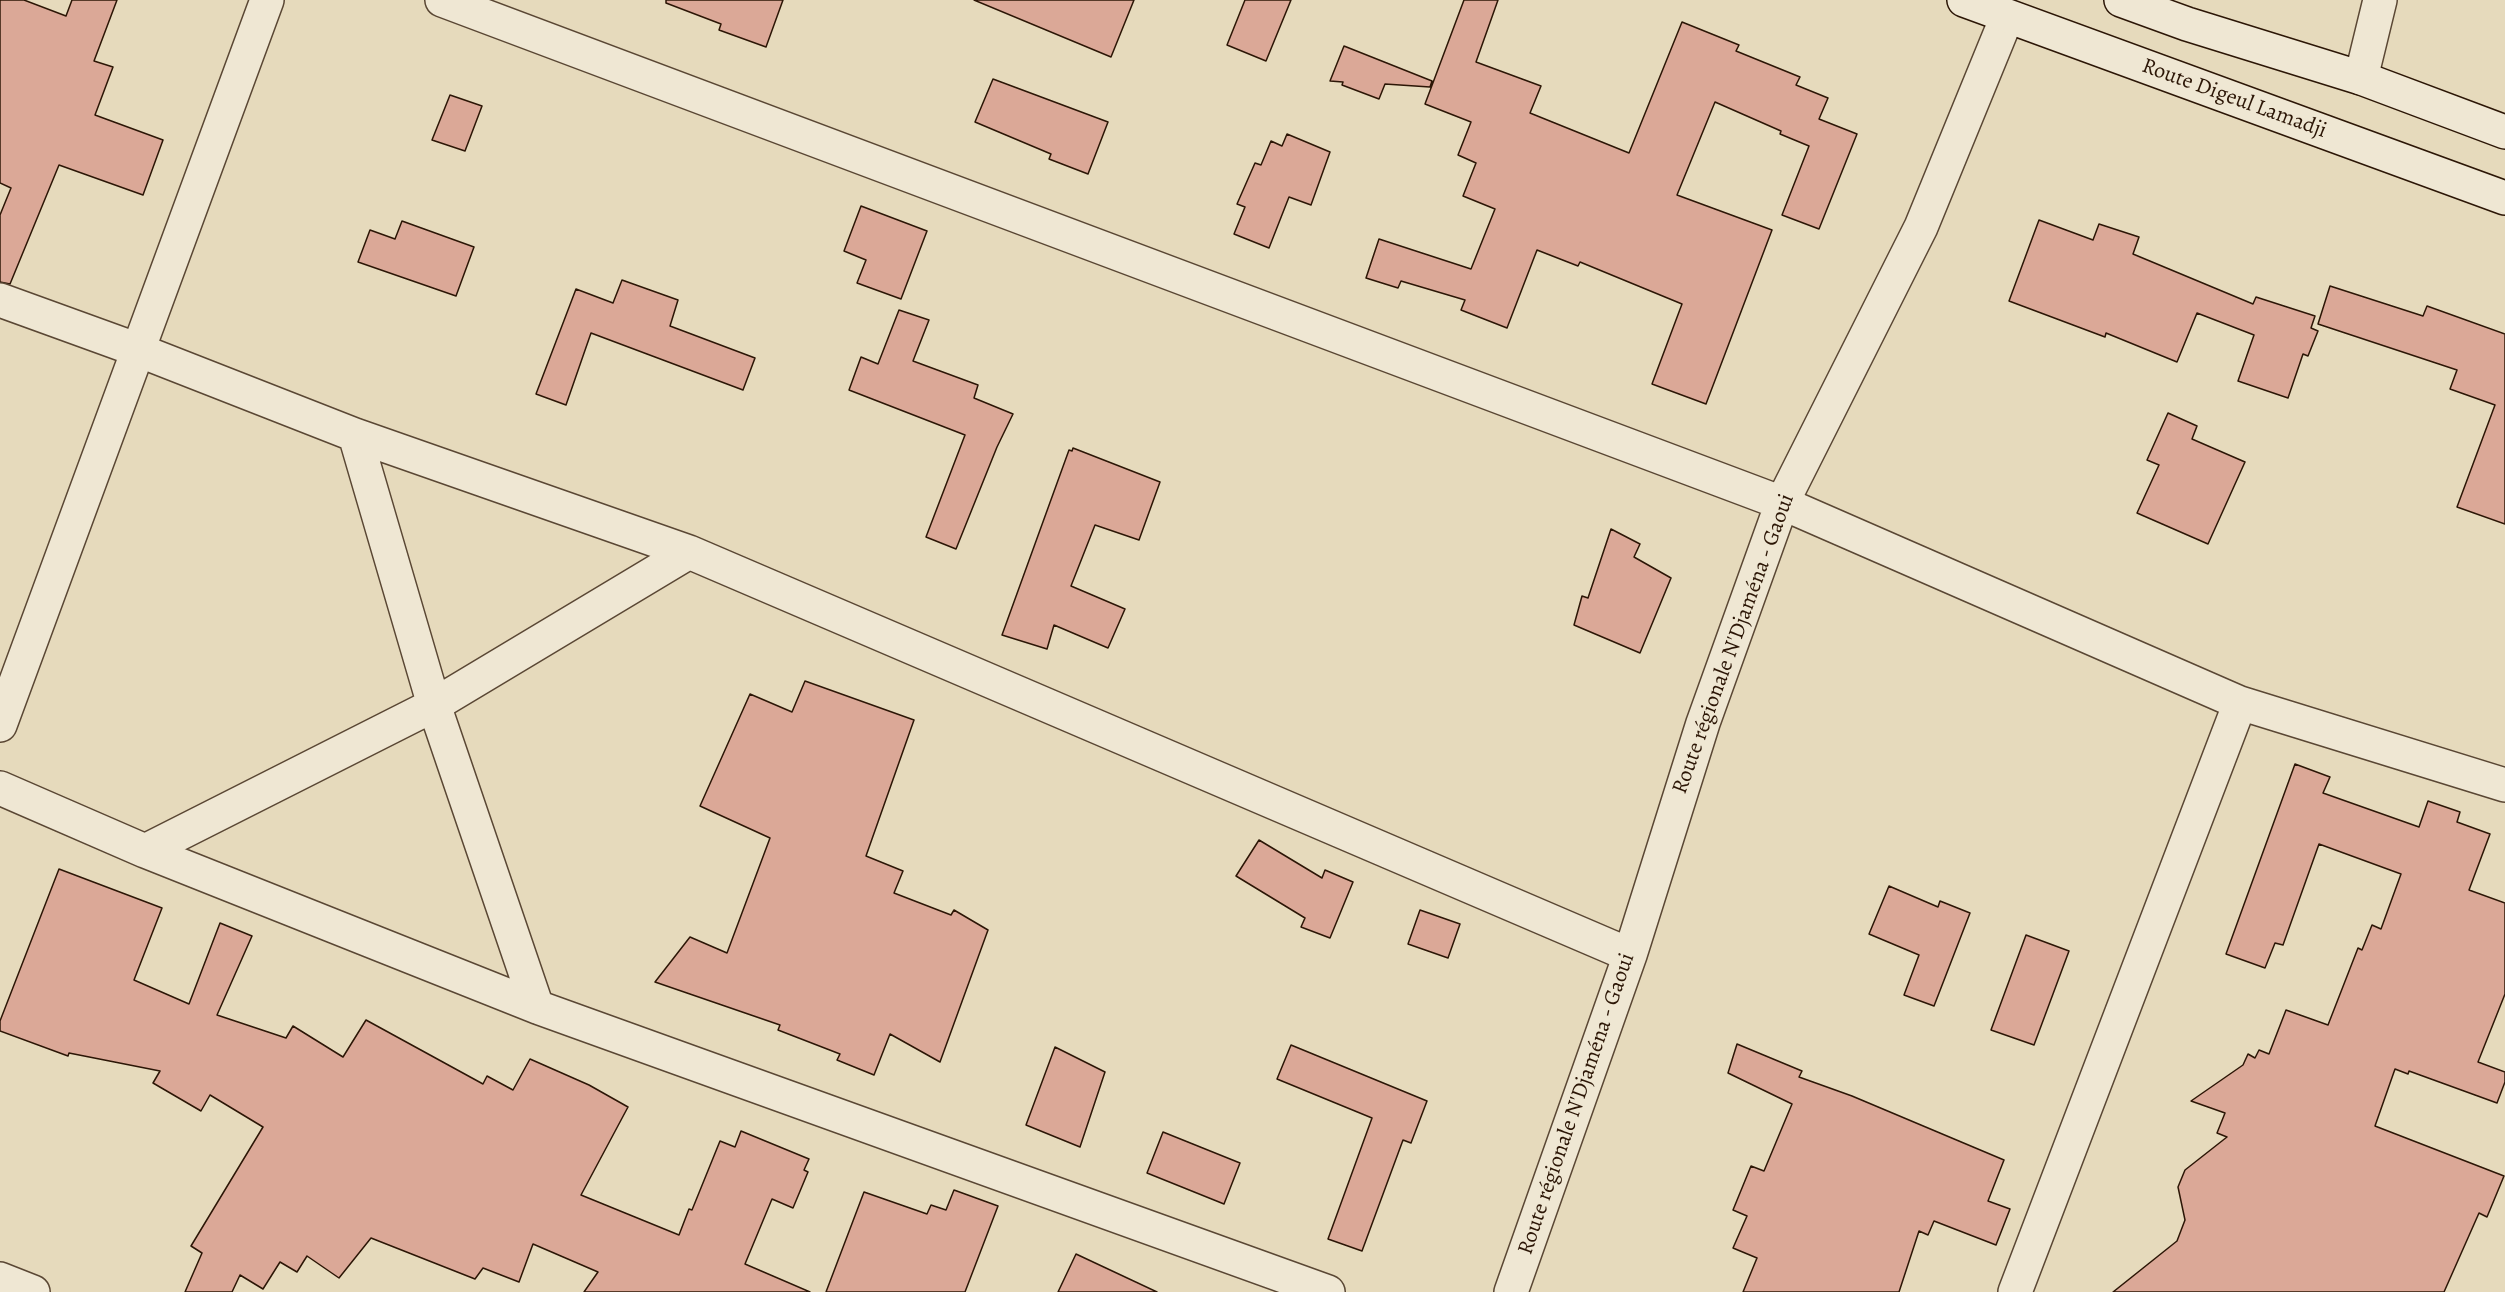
<!DOCTYPE html>
<html>
<head>
<meta charset="utf-8">
<style>
  body { margin:0 }
  canvas { display:block; background:#e6dabc }
</style>
</head>
<body>
<canvas width="2505" height="1292"></canvas>
<script>
const ctx = document.querySelector('canvas').getContext('2d');
ctx.lineJoin = 'round';
function fill(path, color) { ctx.fillStyle = color; ctx.fill(path, 'evenodd'); }
const poly = rows => new Path2D(rows.map(r => 'M' + r).join(''));
function stroke(path, color, width, dash) { ctx.strokeStyle = color; ctx.lineWidth = width; ctx.lineCap = dash ? 'butt' : 'round'; ctx.setLineDash(dash || []); ctx.stroke(path); }
function drawText(font, color, halo, rows, align = 'center') {
  ctx.font = font + ' Alegreya,serif'; ctx.lineWidth = 4.5; ctx.setLineDash([]); ctx.textBaseline = 'middle'; ctx.strokeStyle = halo; ctx.fillStyle = color; for (const [text, x, y, turn = 0] of rows) {
    ctx.save(); ctx.translate(x, y); ctx.rotate((+turn || 0) * Math.PI / 180); ctx.textAlign = isNaN(turn) ? turn : align; if (halo) ctx.strokeText(text, 0, 0); ctx.fillText(text, 0, 0); ctx.restore();
  }
}
const building = poly([
  [0,0,24,0,66,16,72,0,117,0,94,61,113,67,95,115,163,140,143,195,59,165,10,284,0,282,0,215,11,188,0,183,0,0],
  [666,0,783,0,766,47,719,30,721,24,666,3,666,0],
  [974,0,1134,0,1111,57,974,0],
  [1245,0,1291,0,1266,61,1227,45,1245,0],
  [1464,0,1498,0,1476,62,1541,86,1530,113,1629,153,1682,22,1739,45,1736,51,1800,77,1796,85,1828,98,1819,119,1857,134,1819,229,1782,215,1809,146,1780,134,1781,131,1715,102,1677,195,1772,230,1706,404,1652,384,1682,304,1580,262,1578,266,1537,250,1507,328,1461,310,1465,300,1401,281,1398,288,1366,278,1379,239,1471,269,1495,209,1463,196,1476,163,1458,155,1471,122,1425,104,1464,0],
  [1344,46,1432,81,1430,87,1385,84,1379,99,1342,85,1343,82,1330,81,1344,46],
  [993,79,1108,122,1088,174,1049,159,1051,154,975,122,993,79],
  [450,95,482,106,465,151,432,140,450,95],
  [1287,134,1330,152,1311,205,1289,197,1269,248,1234,234,1245,207,1237,204,1255,163,1261,165,1271,141,1282,146,1287,134],
  [861,206,927,231,901,299,857,283,866,260,844,251,861,206],
  [2039,220,2093,240,2099,224,2139,237,2133,254,2253,304,2256,297,2315,316,2311,328,2318,331,2308,356,2303,354,2288,398,2238,381,2254,335,2197,313,2177,362,2106,333,2105,337,2009,301,2039,220],
  [402,221,474,247,456,296,358,262,370,230,395,239,402,221],
  [622,280,678,300,670,326,755,358,743,390,591,333,566,405,536,394,576,289,613,303,622,280],
  [2330,286,2423,316,2427,306,2505,334,2505,524,2457,507,2495,405,2450,389,2457,370,2318,324,2330,286],
  [899,310,929,320,913,361,978,385,974,398,1013,414,997,447,956,549,926,537,965,435,849,390,861,357,878,364,899,310],
  [2168,413,2197,426,2192,439,2245,462,2208,544,2137,513,2159,465,2147,460,2168,413],
  [1073,448,1160,482,1139,540,1095,525,1071,586,1125,609,1108,648,1054,625,1047,649,1002,635,1069,450,1072,451,1073,448],
  [1611,529,1640,544,1634,557,1671,578,1640,653,1574,625,1582,596,1588,598,1611,529],
  [805,681,914,720,866,856,903,871,894,893,951,915,954,910,988,930,940,1062,890,1034,874,1075,837,1060,840,1054,778,1030,780,1025,655,982,690,937,727,953,770,838,700,806,750,694,792,712,805,681],
  [2295,764,2330,777,2323,793,2419,827,2428,801,2460,812,2457,822,2490,834,2469,890,2505,903,2505,994,2478,1062,2505,1072,2505,1082,2497,1103,2409,1071,2408,1074,2395,1069,2375,1126,2504,1176,2487,1217,2479,1213,2444,1292,2113,1292,2177,1241,2185,1220,2178,1187,2185,1170,2227,1137,2217,1133,2225,1113,2191,1101,2243,1065,2248,1054,2255,1058,2259,1050,2269,1054,2286,1010,2328,1025,2358,948,2362,950,2372,925,2381,929,2401,874,2319,844,2283,945,2275,943,2265,968,2226,954,2295,764],
  [1259,840,1322,878,1325,870,1353,882,1330,938,1301,927,1305,918,1236,876,1259,840],
  [59,869,162,908,134,980,189,1004,220,923,252,936,217,1015,286,1038,293,1026,343,1057,366,1020,483,1084,487,1076,513,1090,530,1059,589,1085,628,1107,581,1195,679,1235,689,1209,692,1210,720,1141,735,1147,741,1131,809,1159,804,1170,808,1172,793,1208,772,1199,745,1264,810,1292,584,1292,598,1272,533,1244,519,1282,483,1268,475,1279,371,1238,339,1278,307,1256,297,1272,280,1262,263,1289,240,1275,232,1292,185,1292,202,1253,191,1246,263,1127,210,1095,201,1111,153,1083,160,1071,69,1053,68,1056,0,1031,0,1021,59,869],
  [1889,886,1938,907,1940,901,1970,913,1934,1006,1904,995,1919,955,1869,934,1889,886],
  [1420,910,1460,924,1448,958,1408,944,1420,910],
  [2026,935,2069,951,2034,1045,1991,1030,2026,935],
  [1737,1044,1802,1071,1799,1077,1852,1096,2004,1160,1988,1201,2010,1209,1996,1245,1934,1221,1928,1235,1919,1231,1899,1292,1743,1292,1757,1258,1733,1248,1747,1216,1733,1210,1751,1166,1764,1171,1792,1104,1728,1073,1737,1044],
  [1291,1045,1427,1101,1411,1143,1403,1140,1362,1251,1328,1239,1372,1118,1277,1079,1291,1045],
  [1055,1047,1105,1072,1080,1147,1026,1125,1055,1047],
  [1163,1132,1240,1163,1224,1204,1147,1173,1163,1132],
  [954,1190,998,1206,965,1292,826,1292,864,1192,927,1214,931,1205,946,1210,954,1190],
  [1076,1254,1157,1292,1058,1292,1076,1254]
]);
const minor = poly([
  [442,0,1782,503,2240,703,2505,785],
  [2361,78,2380,0],
  [0,300,138,350,355,435,689,552,1630,955],
  [355,435,434,705,537,1007],
  [0,725,267,0],
  [0,788,145,851,537,1007,1328,1292],
  [145,851,434,705,689,552],
  [0,1279,33,1292],
  [1511,1292,1630,955,1703,723,1782,503,1921,227,2007,17],
  [2015,1292,2240,703]
]);
const secondary = poly([
  [1964,0,2505,198],
  [2121,0,2187,24,2361,78,2505,132]
]);
const streetNames = [
  ["Route Digeul Lamadji",2234,99,20],
  ["Route régionale N'Djaména - Gaoui",1734,644,-70],
  ["Route régionale N'Djaména - Gaoui",1577,1104,-71]
];
fill(building, '#dba897');
stroke(building, '#2c1606', 1.5);
stroke(minor, '#5a4734', 36);
stroke(secondary, '#2c1606', 36);
stroke(minor, '#efe7d3', 33);
stroke(secondary, '#efe7d3', 33);
drawText('22px', '#2c1606', '#efe7d3', streetNames);
</script>
</body>
</html>
